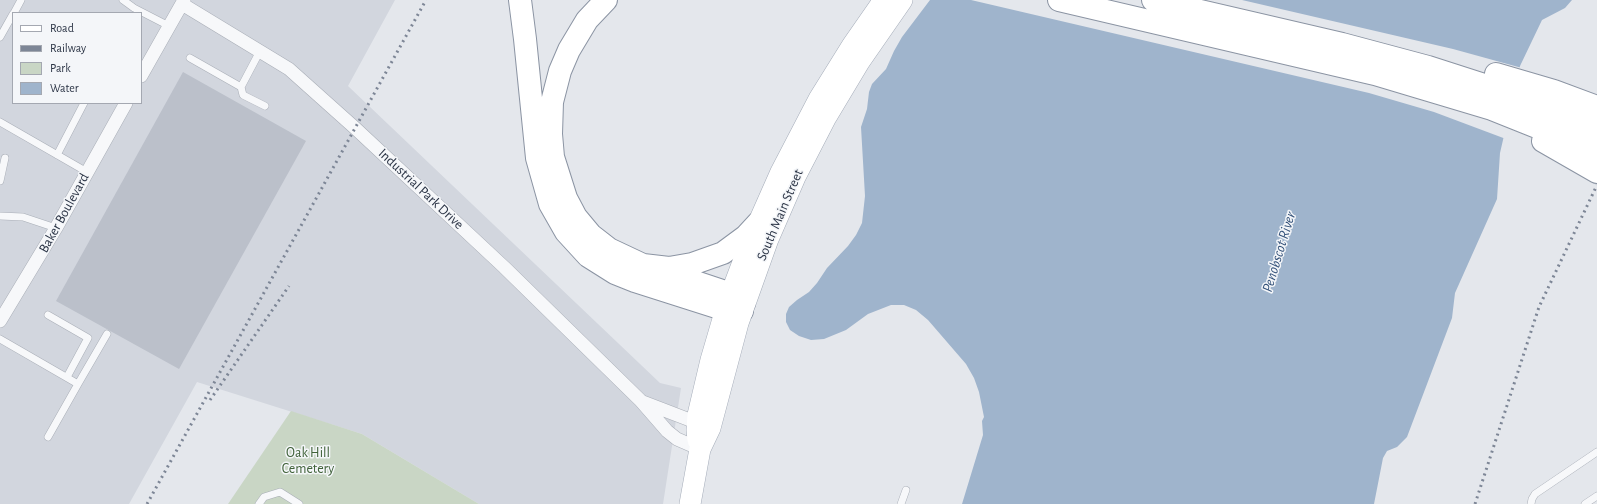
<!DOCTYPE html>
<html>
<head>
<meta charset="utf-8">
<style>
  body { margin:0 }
  #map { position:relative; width:1597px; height:504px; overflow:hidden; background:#e4e7ec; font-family:"Alegreya Sans",sans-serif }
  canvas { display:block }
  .legend { position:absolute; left:12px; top:12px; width:130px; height:92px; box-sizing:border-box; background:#f4f6f9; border:1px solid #a4a8b1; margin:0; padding:5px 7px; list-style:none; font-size:12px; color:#2b3445 }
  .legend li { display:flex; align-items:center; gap:8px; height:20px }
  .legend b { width:20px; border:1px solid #a4a8b1 }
</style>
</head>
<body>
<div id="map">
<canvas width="1597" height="504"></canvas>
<ul class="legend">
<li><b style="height:5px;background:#fff"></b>Road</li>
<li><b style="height:5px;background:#7d8696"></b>Railway</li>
<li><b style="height:11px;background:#c9d6c5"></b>Park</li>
<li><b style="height:11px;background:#9fb4cc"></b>Water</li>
</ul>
</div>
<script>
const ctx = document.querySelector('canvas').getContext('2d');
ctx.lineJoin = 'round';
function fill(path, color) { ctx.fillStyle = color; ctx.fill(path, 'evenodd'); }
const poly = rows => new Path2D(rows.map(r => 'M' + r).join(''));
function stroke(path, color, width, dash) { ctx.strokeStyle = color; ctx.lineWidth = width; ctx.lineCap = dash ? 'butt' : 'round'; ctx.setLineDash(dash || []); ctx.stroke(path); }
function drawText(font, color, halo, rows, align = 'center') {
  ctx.font = font + ' "Alegreya Sans",sans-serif'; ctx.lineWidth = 3; ctx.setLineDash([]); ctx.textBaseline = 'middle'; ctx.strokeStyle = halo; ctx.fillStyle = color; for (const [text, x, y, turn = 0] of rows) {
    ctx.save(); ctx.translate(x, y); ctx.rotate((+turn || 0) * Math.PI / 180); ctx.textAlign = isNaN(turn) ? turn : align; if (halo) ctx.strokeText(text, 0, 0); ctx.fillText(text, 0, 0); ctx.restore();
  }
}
const built = poly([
  [0,0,395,0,348,86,660,383,681,388,663,504,479,504,362,434,197,382,129,504,0,504],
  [13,13,141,13,141,103,13,103]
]);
const green = poly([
  [291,411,362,434,479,504,228,504]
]);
const water = poly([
  [930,0,1572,0,1565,8,1542,20,1520,66,1500,153,1497,199,1455,293,1452,318,1407,437,1397,447,1387,451,1383,458,1374,504,962,504,983,435,982,421,984,417,979,392,974,378,966,364,928,320,916,310,904,305,891,305,868,314,846,330,824,339,811,340,799,336,790,330,786,322,786,314,789,307,797,300,809,292,817,283,827,268,848,246,856,235,862,223,865,196,861,127,867,109,869,92,872,84,886,69,894,51,902,37]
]);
const pier = poly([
  [971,0,1242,0,1453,49,1522,68,1506,139,1434,112,1369,93]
]);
const building = poly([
  [183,72,306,141,179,369,56,301]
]);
const lane = poly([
  [123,0,134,8,169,26],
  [14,13,21,0],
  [0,37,13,14],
  [190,58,241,87,260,51],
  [241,87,243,95,265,106],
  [0,122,87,172],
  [57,155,84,103],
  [0,181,5,158],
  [0,216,23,217,56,228],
  [48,315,88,338,67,377],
  [0,339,78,384,48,437],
  [78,384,107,334],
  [259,504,264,497,280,492,299,504],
  [901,504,906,490],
  [1531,504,1532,499,1535,494,1597,452],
  [1585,504,1597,496]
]);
const street = poly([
  [182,4,289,69,355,128,504,267,640,400,667,431,677,439,700,449],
  [141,76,184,0],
  [0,321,56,228,126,103],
  [643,402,703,425]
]);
const primary = poly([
  [698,440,697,430,698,415,711,360,728,302,754,233,781,172,819,99,852,46,884,0],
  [690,504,700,449,710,428,738,323,768,239,795,177,826,117,859,62,902,0]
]);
const highway = poly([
  [520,0,525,39,537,158,550,204,566,232,588,256,615,273,635,281,726,310,742,311],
  [606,0,587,20,569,50,560,71,552,102,551,134,553,157,566,198,576,217,591,235,609,249,643,265,669,268,692,264,723,253,746,236,758,223],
  [1059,0,1375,74,1492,109,1597,151],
  [1153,0,1342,44,1428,67,1515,95,1597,129],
  [1496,74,1554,91,1597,107],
  [1543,141,1597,172],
  [662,271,731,294,739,298,744,303]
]);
const rail = poly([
  [210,400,289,286],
  [147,504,426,0],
  [1475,504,1539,307,1597,185]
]);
const streetNames = [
  ["Industrial Park Drive",421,189,43],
  ["Baker Boulevard",64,213,-61],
  ["South Main Street",780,215,-67]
];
const parkNames = [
  ["Oak Hill",308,453],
  ["Cemetery",308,469]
];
const waterNames = [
  ["Penobscot River",1279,252,-73]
];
fill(built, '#d2d6de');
fill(green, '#c9d6c5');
fill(water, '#9fb4cc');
fill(pier, '#e4e7ec');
fill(building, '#bbc0ca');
stroke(lane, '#a9aeb7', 8);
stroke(street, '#a9aeb7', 14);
stroke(primary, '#a3abb8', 22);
stroke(highway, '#8b94a3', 24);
stroke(lane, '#f7f8fa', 7);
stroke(street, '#f7f8fa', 13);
stroke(primary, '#fff', 21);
stroke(highway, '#fff', 22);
stroke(rail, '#7d8696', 3, [2, 4]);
drawText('14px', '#2b3445', '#f4f6f9', streetNames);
drawText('14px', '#3f6138', '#f4f6f9', parkNames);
drawText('italic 15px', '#34527a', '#f4f6f9', waterNames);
</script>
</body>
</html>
